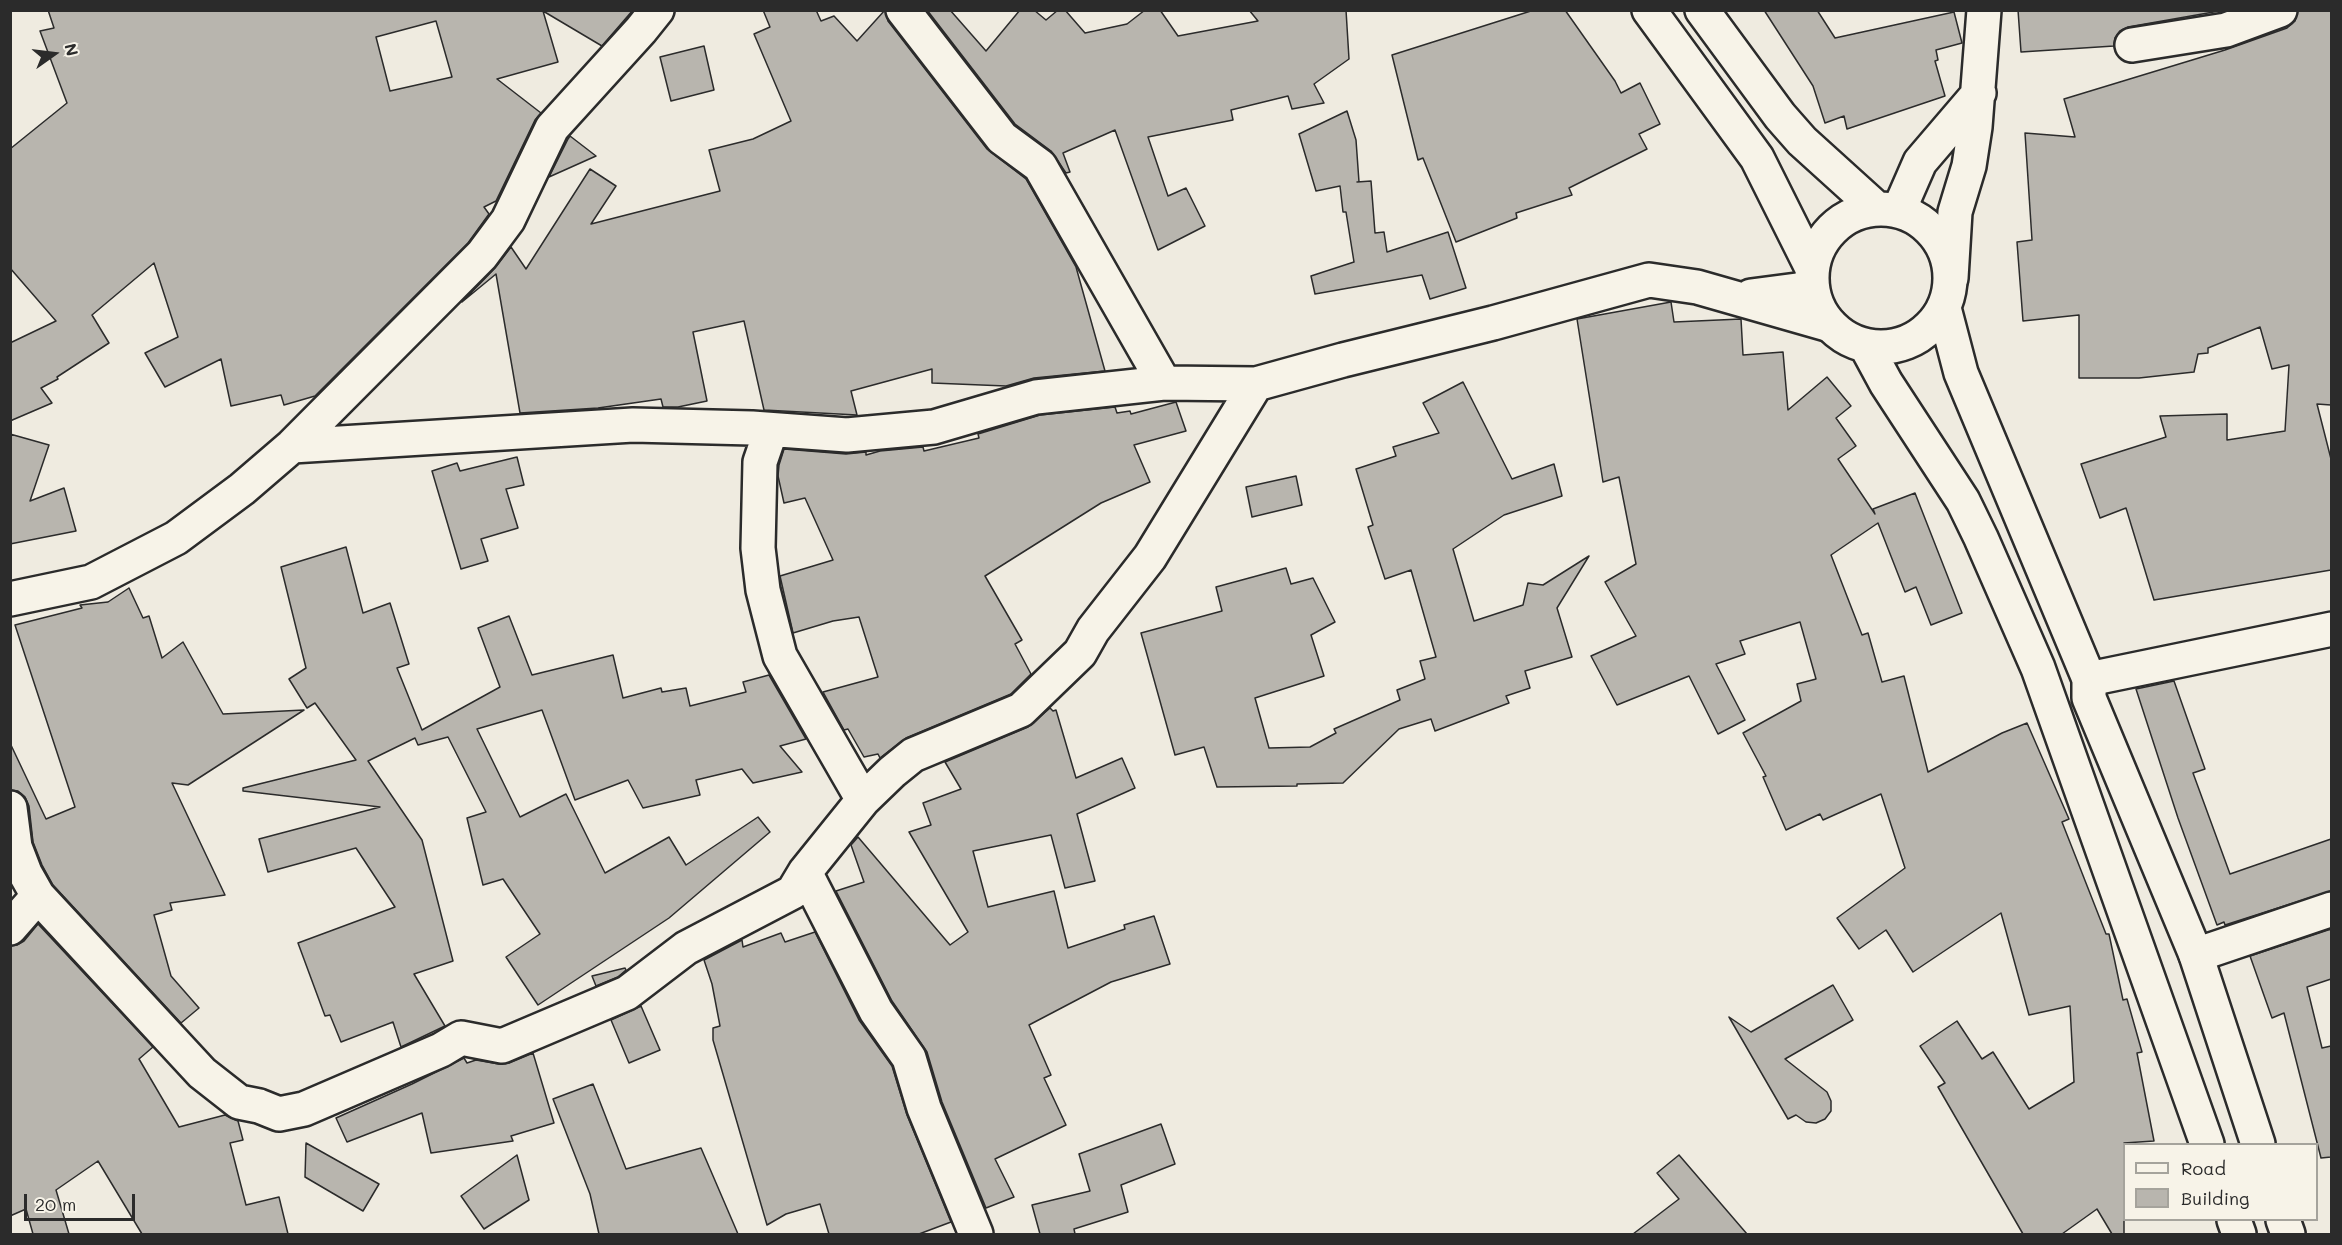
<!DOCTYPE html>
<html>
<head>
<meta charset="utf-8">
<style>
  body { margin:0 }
  #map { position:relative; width:2342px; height:1245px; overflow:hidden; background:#efebe0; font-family:Mali,sans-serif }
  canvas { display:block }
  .frame { position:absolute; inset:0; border:12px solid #2b2b2b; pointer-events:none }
  .legend { position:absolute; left:2123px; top:1143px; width:195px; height:78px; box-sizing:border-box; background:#f7f3e8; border:2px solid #a5a39c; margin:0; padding:8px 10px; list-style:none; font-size:18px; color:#2b2b2b }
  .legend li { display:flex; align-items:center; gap:12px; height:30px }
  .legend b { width:30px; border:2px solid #a5a39c }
  .north { position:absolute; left:24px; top:24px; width:60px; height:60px; -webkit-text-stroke:4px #f7f3e8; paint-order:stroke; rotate:76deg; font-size:16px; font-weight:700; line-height:24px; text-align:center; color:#2b2b2b }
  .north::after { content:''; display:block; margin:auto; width:21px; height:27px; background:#2b2b2b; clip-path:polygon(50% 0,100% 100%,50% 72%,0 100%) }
  .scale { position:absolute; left:24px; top:1194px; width:111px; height:27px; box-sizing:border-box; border:3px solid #2b2b2b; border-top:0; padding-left:8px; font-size:18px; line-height:21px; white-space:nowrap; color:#2b2b2b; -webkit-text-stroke:4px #f7f3e8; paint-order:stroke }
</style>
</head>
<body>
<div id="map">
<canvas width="2342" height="1245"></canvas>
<div class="frame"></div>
<ul class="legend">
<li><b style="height:8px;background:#f7f3e8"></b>Road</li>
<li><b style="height:16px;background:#b8b5ae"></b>Building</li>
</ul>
<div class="north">N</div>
<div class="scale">20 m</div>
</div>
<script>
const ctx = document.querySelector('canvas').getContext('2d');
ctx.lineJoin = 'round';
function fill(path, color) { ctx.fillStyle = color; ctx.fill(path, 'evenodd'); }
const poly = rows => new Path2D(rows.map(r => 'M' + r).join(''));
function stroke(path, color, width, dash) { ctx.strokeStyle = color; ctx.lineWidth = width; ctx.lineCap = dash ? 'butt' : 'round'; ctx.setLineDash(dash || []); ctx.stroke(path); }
const building = poly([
  [48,10,633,10,602,46,543,11,558,62,497,79,541,113,535,120,496,201,484,207,489,214,468,243,315,396,284,405,281,395,231,406,221,359,165,387,145,353,178,337,154,263,92,315,109,343,57,377,58,379,41,388,52,403,10,421,10,343,56,321,10,268,10,149,67,103,40,31,54,28,48,10],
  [436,21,452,77,390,91,376,37,436,21],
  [763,10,816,10,821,21,834,16,857,41,885,10,888,21,987,149,1026,179,1076,267,1105,371,1034,378,1006,386,932,383,932,369,851,391,857,415,764,410,744,321,693,332,707,401,678,407,663,407,661,399,598,408,520,413,496,274,462,302,495,268,511,247,526,269,590,169,616,186,591,224,720,191,709,150,753,139,791,121,754,34,770,27,763,10],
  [927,10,950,10,986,51,1020,10,1034,10,1046,20,1058,10,1065,10,1085,33,1127,24,1145,10,1160,10,1178,36,1258,21,1249,10,1346,10,1349,59,1314,84,1324,103,1292,109,1288,96,1231,110,1233,120,1148,137,1168,196,1186,188,1205,226,1158,250,1115,130,1063,153,1070,172,1066,173,1051,151,1015,124,927,10],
  [1534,10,1565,10,1615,81,1621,93,1640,83,1660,124,1639,134,1647,149,1569,188,1572,195,1516,213,1517,218,1456,242,1423,158,1418,160,1392,55,1534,10],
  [1764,10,1817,10,1835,38,1954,12,1962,43,1936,50,1938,60,1935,61,1945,96,1847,129,1844,116,1825,123,1813,86,1764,10],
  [2018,10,2225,10,2128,27,2120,31,2115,38,2114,46,2021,52,2018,10],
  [2298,10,2331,10,2331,405,2317,404,2331,459,2331,570,2154,600,2126,508,2100,518,2081,464,2166,437,2160,416,2227,414,2227,440,2285,431,2289,365,2272,369,2260,327,2208,348,2208,353,2198,354,2194,372,2139,378,2079,378,2079,315,2023,321,2017,242,2032,240,2025,133,2075,137,2064,99,2225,50,2287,28,2295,21,2298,10],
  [704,46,714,90,671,101,660,57,704,46],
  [1347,111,1356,140,1359,182,1357,182,1371,181,1375,233,1384,232,1387,252,1448,232,1466,288,1430,299,1422,275,1315,294,1311,276,1354,262,1346,212,1343,212,1340,186,1316,191,1299,134,1347,111],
  [570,136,596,156,549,177,568,139,570,136],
  [1671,302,1674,322,1741,319,1743,355,1783,352,1788,410,1827,377,1851,406,1836,418,1856,446,1838,459,1875,514,1873,509,1915,493,1962,613,1931,625,1916,587,1905,592,1878,523,1831,555,1862,635,1868,633,1882,682,1904,676,1928,772,2002,733,2027,723,2069,819,2062,822,2106,934,2109,934,2123,1000,2127,999,2142,1052,2137,1053,2154,1141,2124,1143,2124,1234,2112,1234,2097,1209,2062,1234,2023,1234,1938,1087,1945,1083,1920,1046,1957,1021,1982,1059,1993,1052,2029,1109,2074,1082,2070,1006,2029,1015,2001,913,1913,972,1886,930,1859,949,1837,918,1905,868,1881,794,1823,820,1820,814,1786,830,1763,777,1766,776,1743,733,1801,701,1797,684,1816,679,1800,622,1740,641,1745,654,1716,664,1745,720,1718,734,1689,676,1617,705,1591,656,1636,636,1605,582,1636,564,1619,477,1603,482,1577,319,1671,302],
  [1463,382,1512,479,1554,464,1562,496,1504,515,1453,549,1474,621,1523,605,1528,583,1543,585,1589,556,1557,608,1572,657,1525,671,1530,688,1506,696,1509,703,1435,731,1431,719,1399,729,1343,783,1297,784,1297,786,1217,787,1204,747,1175,755,1141,633,1222,611,1216,587,1286,568,1291,584,1313,578,1335,622,1311,635,1324,676,1255,698,1269,748,1310,747,1336,733,1334,729,1400,700,1397,690,1425,679,1420,661,1436,657,1411,570,1385,579,1368,527,1373,525,1356,469,1396,456,1393,447,1439,433,1423,403,1463,382],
  [1176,402,1186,431,1134,445,1150,482,1101,503,985,576,1022,640,1015,644,1031,674,1011,694,906,738,880,758,878,754,864,757,848,729,844,730,823,692,878,677,859,617,833,621,793,633,780,576,833,560,805,498,784,503,778,476,779,465,784,449,846,454,866,452,866,455,880,451,923,447,924,451,979,438,978,434,1040,415,1115,407,1117,413,1130,411,1131,414,1176,402],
  [10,434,49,445,30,501,64,488,76,531,10,544,10,434],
  [517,457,524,485,506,489,518,528,481,539,488,561,461,569,432,471,457,463,460,471,517,457],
  [1296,476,1302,505,1252,517,1246,487,1296,476],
  [346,547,363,613,390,603,409,664,397,668,422,730,500,687,478,628,509,616,532,675,613,655,623,698,661,688,662,692,686,688,690,706,746,692,743,682,769,675,806,739,780,746,802,772,753,783,742,769,696,780,700,795,643,808,628,780,575,800,542,710,477,729,520,817,566,794,605,873,669,837,686,865,758,817,770,832,669,918,538,1005,506,957,540,934,503,879,483,885,467,818,486,812,448,737,418,745,415,738,368,761,422,840,453,961,414,974,445,1026,401,1047,393,1022,341,1042,330,1015,325,1016,298,943,395,907,356,848,268,872,259,839,380,807,243,791,243,788,356,760,315,703,307,708,289,679,306,668,281,567,346,547],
  [129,588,143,618,149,616,162,658,183,642,223,714,304,710,188,785,172,783,225,895,170,903,172,910,154,915,171,976,199,1008,181,1023,53,885,42,865,33,842,29,806,25,797,18,791,10,790,10,743,46,819,75,807,15,625,82,608,80,605,108,602,129,588],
  [2174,681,2205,769,2193,773,2230,874,2331,839,2331,891,2225,925,2224,922,2217,925,2178,818,2136,689,2174,681],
  [1050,708,1053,711,1056,710,1076,778,1122,758,1135,788,1077,814,1095,881,1065,888,1051,835,973,851,988,907,1054,891,1068,948,1125,929,1124,925,1154,916,1170,964,1111,982,1029,1025,1051,1075,1044,1078,1066,1125,995,1159,1014,1197,986,1208,942,1102,927,1052,892,1001,836,891,864,882,851,845,858,837,950,945,968,932,909,832,931,825,923,803,961,789,945,762,1028,727,1050,708],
  [38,924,153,1047,139,1059,179,1127,225,1115,238,1121,243,1140,230,1143,246,1205,279,1197,288,1234,142,1234,98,1161,56,1190,69,1234,33,1234,26,1209,10,1216,10,946,17,945,24,941,38,924],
  [2331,929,2331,979,2307,987,2322,1048,2331,1046,2331,1157,2321,1158,2284,1013,2272,1018,2250,956,2331,929],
  [815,932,859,1020,892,1066,907,1115,951,1222,919,1234,829,1234,820,1204,786,1214,767,1225,713,1040,713,1028,720,1026,712,984,704,960,742,940,743,947,781,933,785,942,815,932],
  [625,968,626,970,618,977,596,986,592,976,625,968],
  [1833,985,1853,1020,1785,1059,1827,1092,1831,1101,1831,1111,1825,1119,1816,1123,1806,1122,1796,1115,1788,1119,1729,1017,1751,1032,1833,985],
  [641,1006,660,1050,629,1063,611,1020,641,1006],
  [533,1053,554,1123,511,1136,513,1141,431,1153,422,1113,347,1142,336,1118,412,1084,464,1058,467,1063,476,1060,499,1064,509,1063,533,1053],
  [593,1084,626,1169,701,1148,738,1234,599,1234,590,1194,553,1099,593,1084],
  [1161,1124,1175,1164,1121,1185,1128,1212,1074,1229,1075,1234,1040,1234,1032,1205,1090,1191,1079,1154,1161,1124],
  [306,1143,379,1184,363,1211,305,1177,306,1143],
  [517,1155,529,1200,484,1229,461,1196,517,1155],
  [1679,1155,1747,1234,1633,1234,1679,1199,1657,1173,1679,1155]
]);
const minor = poly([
  [903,10,1002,138,1040,166,1164,383],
  [2132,45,2226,30,2280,10],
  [1899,210,1920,162,1979,93],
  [1951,278,1955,212,1969,166,1975,127,1984,10],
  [1751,296,1812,288],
  [771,430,760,462,758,548,763,590,780,656,863,800],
  [292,446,633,425,752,428,847,435,934,427,1036,397,1164,383,1256,384,1343,360,1493,323,1649,280,1697,287,1830,325],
  [10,599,91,582,176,538,242,489,292,446,482,255,508,220,552,128,641,30,657,10],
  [2089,679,2332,629],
  [10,808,15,847,25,873,38,896,202,1073,239,1102,259,1106,279,1114,304,1109,441,1050,461,1038,502,1046,627,993,686,948,793,892,805,872,863,800,892,772,913,755,1021,710,1080,653,1093,630,1150,557,1256,384],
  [805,872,876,1011,909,1058,924,1108,976,1234],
  [10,928,38,896],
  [2196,955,2332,909]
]);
const highway = poly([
  [1649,10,1757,158,1812,268],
  [1702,10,1780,116,1802,141,1876,208],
  '1812 278a69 69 0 1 1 138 0a69 69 0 1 1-138 0Z',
  [1944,308,1961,373,2089,679,2089,698,2196,955,2258,1144],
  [1866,346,1886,383,1963,501,1981,538,2038,668,2207,1144],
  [2234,1220,2239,1234],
  [2283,1220,2288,1234]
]);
fill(building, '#b8b5ae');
stroke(building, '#2b2b2b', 1.5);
stroke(minor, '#2b2b2b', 38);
stroke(highway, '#2b2b2b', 38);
stroke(minor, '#f7f3e8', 33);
stroke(highway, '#f7f3e8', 33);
</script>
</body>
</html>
